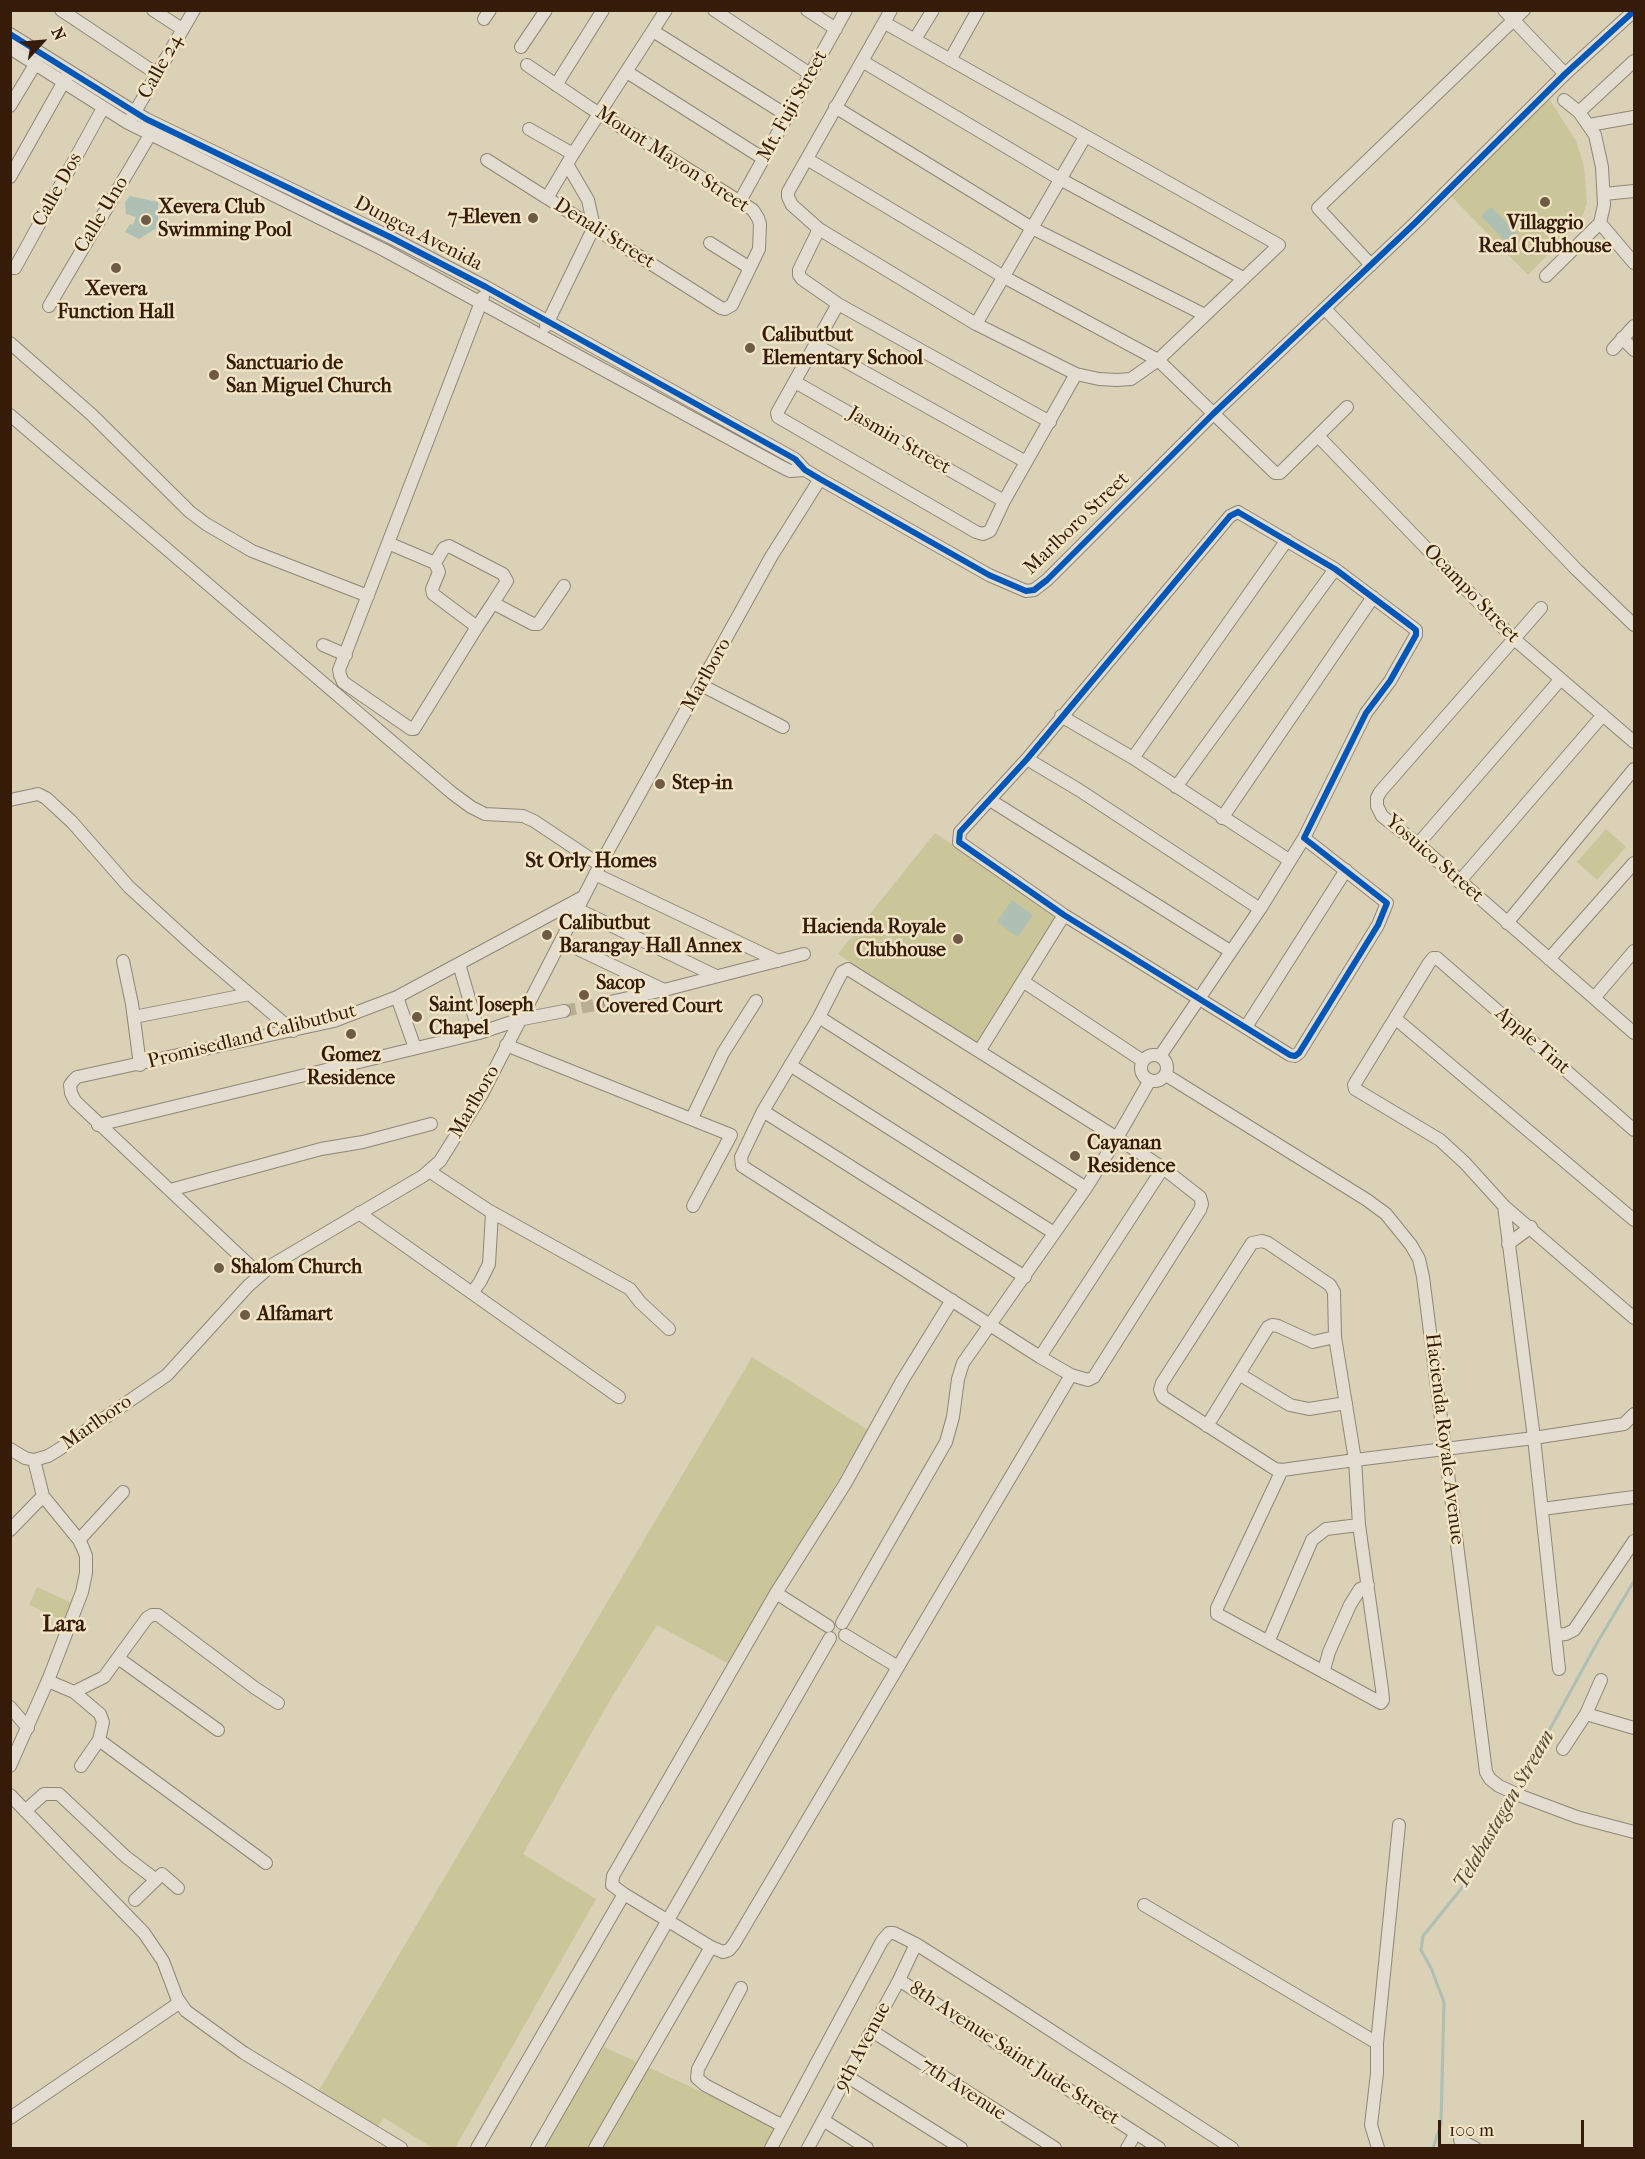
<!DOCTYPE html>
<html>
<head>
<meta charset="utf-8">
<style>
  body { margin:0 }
  #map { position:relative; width:1645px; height:2159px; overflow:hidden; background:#dad1b7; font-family:"IM FELL French Canon",serif }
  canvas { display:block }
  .frame { position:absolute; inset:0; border:12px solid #351b08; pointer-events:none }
  .north { position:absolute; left:12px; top:12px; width:60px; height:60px; -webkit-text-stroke:4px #f1e5c6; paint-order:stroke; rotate:64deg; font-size:16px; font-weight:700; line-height:24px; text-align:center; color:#351b08 }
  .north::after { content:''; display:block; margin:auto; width:21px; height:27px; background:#351b08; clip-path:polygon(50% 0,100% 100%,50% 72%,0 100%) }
  .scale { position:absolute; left:1438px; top:2120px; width:146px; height:27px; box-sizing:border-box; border:3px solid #351b08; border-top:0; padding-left:8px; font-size:18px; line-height:21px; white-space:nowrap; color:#351b08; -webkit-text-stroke:4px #f1e5c6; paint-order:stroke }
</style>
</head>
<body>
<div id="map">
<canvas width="1645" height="2159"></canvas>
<div class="frame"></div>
<div class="north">N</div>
<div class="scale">100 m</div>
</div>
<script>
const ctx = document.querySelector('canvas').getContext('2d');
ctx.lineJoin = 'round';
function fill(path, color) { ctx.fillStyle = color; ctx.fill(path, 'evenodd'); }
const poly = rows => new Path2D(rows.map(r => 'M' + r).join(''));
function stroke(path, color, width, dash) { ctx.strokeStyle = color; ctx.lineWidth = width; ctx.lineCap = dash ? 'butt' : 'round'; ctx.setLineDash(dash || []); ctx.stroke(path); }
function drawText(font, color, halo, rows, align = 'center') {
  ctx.font = font + ' "IM FELL French Canon",serif'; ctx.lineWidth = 5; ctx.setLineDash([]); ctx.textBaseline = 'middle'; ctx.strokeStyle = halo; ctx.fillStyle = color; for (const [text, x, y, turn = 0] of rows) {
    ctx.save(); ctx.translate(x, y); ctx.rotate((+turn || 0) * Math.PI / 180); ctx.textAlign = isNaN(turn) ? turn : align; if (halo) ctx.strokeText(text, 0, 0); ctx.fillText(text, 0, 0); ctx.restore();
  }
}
const green = poly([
  [1546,94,1576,141,1584,166,1587,203,1581,220,1528,275,1450,195],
  [1606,829,1626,847,1597,880,1577,862],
  [935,833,1065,919,982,1050,838,954],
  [752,1357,868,1430,729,1664,657,1625,613,1695,523,1854,596,1899,455,2148,433,2148,384,2118,376,2129,318,2092],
  [37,1587,72,1603,64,1621,29,1605],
  [604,2047,778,2127,767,2148,543,2148]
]);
const water = poly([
  [130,196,158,202,158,227,139,239,125,232,130,224,133,225,136,217,126,214,125,202],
  [1491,207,1517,233,1507,243,1481,216],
  [1012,900,1033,915,1018,937,997,922]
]);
const stream = poly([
  [1516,1791,1597,1643,1634,1581],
  [1433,2148,1441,2124,1444,2002,1431,1968,1421,1950,1423,1936,1465,1884,1513,1797]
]);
const minorTunnel = poly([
  [564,1011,610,1002]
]);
const minor = poly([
  [61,10,157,74],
  [153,10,182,29],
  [714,10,810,74],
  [807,10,836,29],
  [1504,10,1565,74],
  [484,19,490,10],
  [885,23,1279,245,1158,360,1131,379,1117,380,1099,379,1076,374,976,324,819,229,792,205,788,197,788,192,891,10],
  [653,31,788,116],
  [10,34,146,119,390,237,486,287,795,459,805,470,820,479,989,575,1026,591,1034,590,1047,580,1213,414,1414,224,1565,74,1634,11],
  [915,39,933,10],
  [521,47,546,10],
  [10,48,128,123,384,250,780,466,790,471,805,470],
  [950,60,978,10],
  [862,61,1060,179,1243,278],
  [627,72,764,159],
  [556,85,603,10],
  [10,106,36,63],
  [835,107,1032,228,1205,315],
  [1579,112,1634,61],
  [132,117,194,10],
  [1589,125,1634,117],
  [529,129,573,154],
  [807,159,1004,277,1158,360,1275,473,1280,473,1347,407],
  [487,160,721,308,725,309,732,305,759,249,760,224,758,218,753,210,589,107,527,65],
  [10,177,67,76],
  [1604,194,1634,191],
  [547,198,573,154,666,10],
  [740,201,846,10],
  [1600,223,1634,263],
  [819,229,799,270,799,275,802,279,838,304,1050,422],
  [710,243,750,268],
  [1371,265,1318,208,1524,10],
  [10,268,15,268,103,108],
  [1546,276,1600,223,1604,205,1602,167,1595,135,1579,112,1564,100],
  [838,304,777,413,778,417,976,532,983,534,990,531,1004,501,1076,374],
  [49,306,154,128],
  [1325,309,1577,570,1634,625],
  [976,324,1085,137],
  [546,326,594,227,588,200,567,164],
  [1622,338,1634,350],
  [10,343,91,414,190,512,206,524,252,551,368,596],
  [816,345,1026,462],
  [1613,349,1634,326],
  [795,382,1004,501],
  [10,415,452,793,471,807,485,814,523,816,534,821,600,865],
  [1318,436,1513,638,1634,742],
  [1238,512,1335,569,1411,626,1416,630,1416,635,1390,681,1366,713,1304,838,1387,903,1378,925,1299,1053,1295,1056,1290,1055,1064,915,959,842,960,832,1027,759,1230,516,1238,512],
  [388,543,435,563,439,572,432,589,433,594,477,627,493,603,533,624,538,624,564,586],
  [435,563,444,548,449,546,503,574,507,581,493,603],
  [1541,608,1380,792,1377,798,1377,806,1382,816,1418,844,1634,1033],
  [477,627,414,729,411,729,343,682,340,675,339,670,483,297],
  [323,645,346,655],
  [701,685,783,727],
  [1061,716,1133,758,1289,860],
  [1133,758,1287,540],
  [1027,759,1079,790,1260,909],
  [1176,787,1335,569],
  [10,800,38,794,46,798,72,822,129,887,198,950,293,1031],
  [990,800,1230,951],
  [1222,818,1373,597],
  [1418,844,1560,680],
  [595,874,778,961],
  [1459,882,1603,715],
  [577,909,716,976],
  [1507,923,1634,769],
  [561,941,664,990],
  [1549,959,1634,863],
  [123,961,132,1004,140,1065],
  [459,964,479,1033],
  [848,969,1117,1138,1163,1168,1200,1197,1202,1204,1200,1210,1094,1377,1088,1380,1071,1375,1040,1357,742,1166,741,1157,763,1111,819,1017,842,972,848,969],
  [1024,982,1143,1061],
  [397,997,415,1048],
  [1594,998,1634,951],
  [610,1002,664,990,804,954],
  [134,1017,250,994],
  [819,1017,1086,1188],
  [1396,1019,1634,1220],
  [1246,1027,1346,870],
  [506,1045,731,1135,693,1206],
  [980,1050,1064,915],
  '1141 1068a13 13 0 1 1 26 0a13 13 0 1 1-26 0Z',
  [1160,1056,1260,909,1304,838],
  [790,1065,1054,1233],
  [1166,1075,1367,1200,1386,1214,1411,1245,1419,1259,1423,1277,1486,1772,1490,1779,1499,1786,1521,1796,1577,1817,1634,1832],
  [763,1111,1025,1277],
  [692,1118,723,1053,756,1001],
  [98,1125,479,1033,518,1020,564,1011],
  [429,1171,488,1210,630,1289,640,1302,669,1329],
  [170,1190,321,1149,363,1142,431,1124],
  [1504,1206,1634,1318],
  [359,1213,619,1397],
  [1508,1244,1531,1227],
  [260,1275,75,1101,71,1093,70,1085,73,1081,77,1077,334,1021,397,997,583,897],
  [472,1293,480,1282,489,1264,492,1213],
  [1040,1357,1163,1168],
  [1239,1374,1290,1405,1309,1409,1346,1403],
  [1207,1426,1268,1327,1272,1325,1278,1326,1313,1342,1335,1337],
  [10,1449,25,1458,34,1460,48,1456,58,1450,167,1375,248,1286,272,1265,423,1176,440,1161,482,1094,600,865,771,557,820,479],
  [1282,1470,1217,1608,1217,1614,1381,1703,1383,1700,1382,1689,1359,1525,1355,1460,1335,1337,1334,1292,1330,1285,1268,1243,1262,1241,1252,1243,1162,1383,1160,1390,1163,1397,1275,1469,1282,1470,1355,1460,1534,1438,1624,1424,1634,1414],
  [1542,1509,1634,1497],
  [10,1530,43,1496],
  [79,1540,123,1492],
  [776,1593,828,1626],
  [842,1623,946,1442,953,1417,958,1379,963,1363,1086,1188,1117,1138,1150,1080],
  [845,1635,898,1667],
  [1556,1635,1566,1634,1574,1630,1634,1541],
  [1269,1640,1312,1540,1326,1529,1359,1525],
  [118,1658,218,1730],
  [1559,1669,1534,1438,1504,1206,1465,1163,1440,1140,1355,1089,1354,1085,1429,963,1433,958,1437,958,1634,1130],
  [1324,1670,1329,1652,1350,1605,1360,1589,1368,1585],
  [48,1681,74,1692,100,1714,103,1722,99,1740,266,1863],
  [74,1692,104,1677,147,1618,152,1615,158,1615,255,1688,278,1703],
  [10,1707,28,1728],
  [1586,1714,1634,1728],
  [1563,1749,1586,1714,1601,1680],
  [10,1766,49,1678,82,1592,86,1573,86,1556,83,1548,79,1540,43,1496,34,1460],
  [81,1766,99,1740],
  [10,1795,144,1933,163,1961,177,1998,186,2011,244,2053,401,2148],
  [25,1811,44,1794,59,1794,126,1857,155,1879],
  [624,1894,711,1947],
  [135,1900,162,1874,178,1888],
  [1144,1905,1377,2043,1377,2073,1371,2125,1378,2148],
  [899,1980,1159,2148],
  [741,1988,698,2069,697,2078,705,2085,783,2126],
  [872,2031,1055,2148],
  [1377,2043,1399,1825],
  [848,2077,961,2148],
  [10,2118,179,2003],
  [823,2120,867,2148],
  [1460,2140,1475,2148],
  [477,2148,624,1894,612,1885,613,1876,776,1593,845,1484,902,1381,952,1300],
  [537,2148,830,1638],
  [595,2148,711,1947,723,1952,729,1950,734,1944,1071,1375],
  [771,2148,882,1941,889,1933,894,1933,916,1944,995,1994,1232,2148],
  [808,2148,899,1980,916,1944],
  [1127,2148,1136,2133]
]);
const cycleway = poly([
  [10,34,146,119,390,237,486,287,795,459,805,470,820,479,989,575,1026,591,1034,590,1047,580,1213,414,1414,224,1565,74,1634,11],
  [1238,512,1335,569,1411,626,1416,630,1416,635,1390,681,1366,713,1304,838,1387,903,1378,925,1299,1053,1295,1056,1290,1055,1064,915,959,842,960,832,1027,759,1230,516,1238,512]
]);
const markers = [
  [1545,202,6,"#6f5b45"],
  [533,218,6,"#6f5b45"],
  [146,220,6,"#6f5b45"],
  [116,268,6,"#6f5b45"],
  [750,348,6,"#6f5b45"],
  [214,375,6,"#6f5b45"],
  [660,784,6,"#6f5b45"],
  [547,935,6,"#6f5b45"],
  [958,939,6,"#6f5b45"],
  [584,995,6,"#6f5b45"],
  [417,1017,6,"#6f5b45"],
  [351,1034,6,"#6f5b45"],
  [1075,1156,6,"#6f5b45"],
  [219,1268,6,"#6f5b45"],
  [245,1315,6,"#6f5b45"]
];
const streetNames = [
  ["Calle 24",161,67,-61],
  ["Mt. Fuji Street",793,106,-61],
  ["Mount Mayon Street",672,160,33],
  ["Calle Dos",58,190,-61],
  ["Calle Uno",102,215,-59],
  ["Dungca Avenida",418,234,27],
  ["Denali Street",604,234,32],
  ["Jasmin Street",899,441,30],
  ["Marlboro Street",1077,524,-44],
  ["Ocampo Street",1471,594,46],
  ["Marlboro",707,675,-61],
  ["Yosuico Street",1434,859,41],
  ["Promisedland Calibutbut",252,1037,-14],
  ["Apple Tint",1532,1041,41],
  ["Marlboro",475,1102,-60],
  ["Marlboro",97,1423,-35],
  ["Hacienda Royale Avenue",1444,1439,83],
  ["9th Avenue",863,2047,-62],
  ["8th Avenue Saint Jude Street",1014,2054,33],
  ["7th Avenue",963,2090,33]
];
const poiNames = [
  ["Xevera Club",158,208],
  ["Swimming Pool",158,231],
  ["7-Eleven",521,218,"right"],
  ["Villaggio",1545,224,"center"],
  ["Real Clubhouse",1545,247,"center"],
  ["Xevera",116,290,"center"],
  ["Function Hall",116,313,"center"],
  ["Calibutbut",762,336],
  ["Elementary School",762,359],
  ["Sanctuario de",226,364],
  ["San Miguel Church",226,387],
  ["Step-in",672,784],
  ["Calibutbut",559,924],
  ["Barangay Hall Annex",559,947],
  ["Hacienda Royale",946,928,"right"],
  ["Clubhouse",946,951,"right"],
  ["Sacop",596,984],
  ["Covered Court",596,1007],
  ["Saint Joseph",429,1006],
  ["Chapel",429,1029],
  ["Gomez",351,1056,"center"],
  ["Residence",351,1079,"center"],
  ["Cayanan",1087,1144],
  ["Residence",1087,1167],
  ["Shalom Church",231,1268],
  ["Alfamart",257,1315]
];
const neighbourhoodNames = [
  ["St Orly Homes",591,862]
];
const waterNames = [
  ["Telabastagan Stream",1505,1810,-60]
];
const quarterNames = [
  ["Lara",64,1626]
];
fill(green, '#cbc59a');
fill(water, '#adc0b3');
stroke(stream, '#adc0b3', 3);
stroke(minorTunnel, '#b9ad94', 12, [12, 6]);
stroke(minor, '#8f8676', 14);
stroke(minor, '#e2ddd0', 12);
stroke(cycleway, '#0057b8', 6);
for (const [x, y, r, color] of markers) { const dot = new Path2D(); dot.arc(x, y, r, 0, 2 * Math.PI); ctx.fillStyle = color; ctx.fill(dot); stroke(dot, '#f1e5c6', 2); }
drawText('20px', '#351b08', '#f1e5c6', streetNames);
drawText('bold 20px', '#351b08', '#f1e5c6', poiNames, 'left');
drawText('bold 21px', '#351b08', '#f1e5c6', neighbourhoodNames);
drawText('italic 21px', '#534a3b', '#f1e5c6', waterNames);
drawText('bold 22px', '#351b08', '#f1e5c6', quarterNames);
</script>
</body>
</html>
